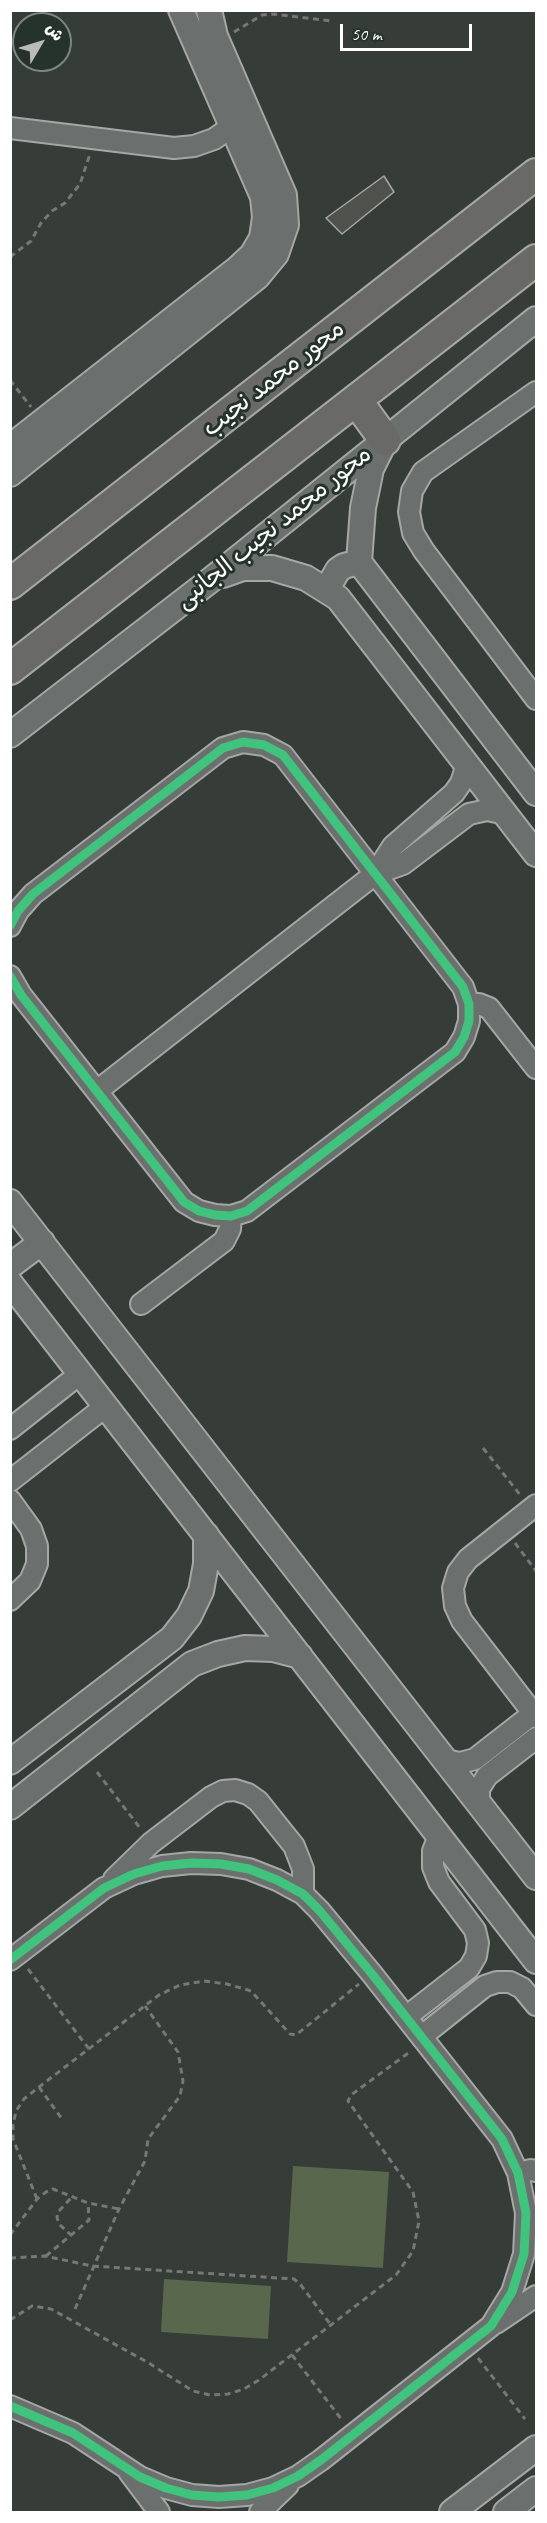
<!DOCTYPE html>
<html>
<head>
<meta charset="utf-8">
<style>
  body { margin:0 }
  #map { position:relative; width:547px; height:2523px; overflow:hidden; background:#363c37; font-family:Caveat,"Playpen Sans Arabic",sans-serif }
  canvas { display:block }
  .frame { position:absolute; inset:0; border:12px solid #fff; pointer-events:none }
  .north { position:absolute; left:12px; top:12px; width:60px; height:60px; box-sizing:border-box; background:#26332d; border:2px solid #7d8581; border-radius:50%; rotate:52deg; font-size:16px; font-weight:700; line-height:24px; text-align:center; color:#fff }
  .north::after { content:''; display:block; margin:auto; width:21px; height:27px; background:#b9bbb9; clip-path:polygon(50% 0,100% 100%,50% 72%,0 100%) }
  .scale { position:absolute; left:340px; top:24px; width:132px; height:27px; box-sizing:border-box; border:3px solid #fff; border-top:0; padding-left:8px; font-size:18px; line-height:21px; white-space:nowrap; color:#fff; -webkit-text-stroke:4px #26332d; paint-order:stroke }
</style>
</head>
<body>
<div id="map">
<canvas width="547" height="2523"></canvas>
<div class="frame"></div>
<div class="north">ش</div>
<div class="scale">50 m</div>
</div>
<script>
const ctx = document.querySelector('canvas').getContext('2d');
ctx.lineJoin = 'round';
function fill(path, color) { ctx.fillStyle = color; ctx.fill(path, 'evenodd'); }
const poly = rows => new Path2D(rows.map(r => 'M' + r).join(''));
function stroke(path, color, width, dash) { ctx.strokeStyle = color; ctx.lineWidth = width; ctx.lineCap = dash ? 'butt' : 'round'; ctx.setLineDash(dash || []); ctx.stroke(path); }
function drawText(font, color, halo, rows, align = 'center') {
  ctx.font = font + ' Caveat,"Playpen Sans Arabic",sans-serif'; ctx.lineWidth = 6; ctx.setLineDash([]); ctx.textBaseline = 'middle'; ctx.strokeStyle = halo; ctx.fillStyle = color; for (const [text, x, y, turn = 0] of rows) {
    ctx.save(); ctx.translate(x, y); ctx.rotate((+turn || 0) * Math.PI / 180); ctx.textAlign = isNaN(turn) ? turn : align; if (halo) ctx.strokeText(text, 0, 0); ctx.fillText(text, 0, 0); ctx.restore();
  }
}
const green = poly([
  [293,2166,389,2172,383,2268,287,2262],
  [164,2279,271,2286,268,2339,161,2332]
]);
const building = poly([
  [384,176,394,192,342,234,326,218,384,176]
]);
const path = poly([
  [234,32,262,15,274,14,332,21],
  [10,257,31,241,41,223,52,211,65,203,80,184,90,154],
  [10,380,31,407],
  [483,1448,521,1496],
  [515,1543,536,1571],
  [97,1772,140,1828],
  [28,1969,89,2049],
  [39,2087,62,2119],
  [37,2199,13,2139,13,2125,16,2111,24,2099,39,2087,159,1995,180,1985,204,1981,227,1984,251,1991,290,2034,296,2035,359,1984],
  [10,2235,37,2199,46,2192,53,2189,88,2203,119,2209],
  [72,2236,59,2224,57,2217,58,2212,72,2197],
  [46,2256,89,2220,88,2203],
  [10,2258,45,2256,92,2266,294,2279,300,2284,331,2325],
  [75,2309,119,2209,145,2161,148,2139,180,2096,183,2081,178,2052,145,2006],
  [10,2320,32,2306,51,2309,147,2362,193,2391,210,2395,228,2394,244,2389,259,2380,396,2275,413,2251,419,2221,413,2192,348,2101,351,2095,411,2051],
  [292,2355,342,2420],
  [478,2358,525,2419]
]);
const minor = poly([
  [10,128,174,148,194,146,214,139,231,127],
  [536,392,423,472,412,491,409,512,413,533,424,551,536,699],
  [375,874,403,864,469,814,487,810,506,814],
  [10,926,18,911,33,894,223,748,243,742,264,745,283,755,463,987,469,1004,469,1021,464,1037,455,1052,247,1211,231,1216,215,1215,199,1211,184,1202,21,995,10,976],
  [469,1004,479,1004,489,1008,536,1068],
  [97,1091,375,874,393,846,454,793,461,783,467,764],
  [141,1304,224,1241,230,1229,231,1216],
  [10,1429,81,1373],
  [10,1481,106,1406],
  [10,1500,31,1529,37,1546,37,1564,30,1581,10,1600],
  [536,1505,468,1559,458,1572,453,1588,455,1606,462,1621,536,1717],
  [445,1760,460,1763,475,1759,534,1713],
  [479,1804,479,1789,487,1776,536,1738],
  [114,1879,151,1843,211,1797,223,1791,235,1790,248,1794,258,1801,294,1846,303,1869,303,1894],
  [10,1960,104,1888,134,1874,162,1866,191,1863,221,1864,249,1869,277,1880,303,1894,319,1910,372,1974,502,2139,518,2173,526,2213,524,2254,512,2292,491,2326,321,2460,298,2476,273,2488,247,2495,219,2497,192,2495,166,2488,140,2477,73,2433,10,2406],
  [406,2017,469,1968,476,1956,478,1943,475,1930,439,1882,433,1867,433,1851,439,1836],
  [422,2036,485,1986,497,1982,510,1982,522,1988,536,2005],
  [518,2173,531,2170,536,2171],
  [496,2323,536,2296],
  [129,2472,159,2512],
  [260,2512,288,2485]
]);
const tertiary = poly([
  [384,443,371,469,363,508,359,562,536,793],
  [10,447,237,269,252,255,262,238,265,217,263,197,181,10],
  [10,474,257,277,276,254,286,225,284,195,215,36,209,10],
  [223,575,243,568,272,568,306,578,338,598,536,854],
  [327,589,338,570,344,566,359,562],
  [10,735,212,579,536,319],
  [10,1202,536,1877],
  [10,1266,42,1242],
  [10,1283,536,1961],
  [10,1762,172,1638,189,1616,201,1591,206,1564,206,1535],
  [10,1807,192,1664,218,1654,245,1648,273,1649,300,1656],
  [452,2512,536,2448],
  [506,2512,536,2489]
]);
const primary = poly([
  [356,400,385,440],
  [10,584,536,174],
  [10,669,536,260]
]);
const cycleway = poly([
  [10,926,18,911,33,894,223,748,243,742,264,745,283,755,463,987,469,1004,469,1021,464,1037,455,1052,247,1211,231,1216,215,1215,199,1211,184,1202,21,995,10,976],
  [10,1960,104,1888,134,1874,162,1866,191,1863,221,1864,249,1869,277,1880,303,1894,319,1910,372,1974,502,2139,518,2173,526,2213,524,2254,512,2292,491,2326,321,2460,298,2476,273,2488,247,2495,219,2497,192,2495,166,2488,140,2477,73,2433,10,2406]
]);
const streetNames = [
  ["محور محمد نجيب",274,379,-38],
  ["محور محمد نجيب الجانبى",274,528,-39]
];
fill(green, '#59674d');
fill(building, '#4f524c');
stroke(building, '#a5a7a5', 1.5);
stroke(minor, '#a5a7a5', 24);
stroke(tertiary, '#a5a7a5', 28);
stroke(primary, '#a5a7a5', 34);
stroke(path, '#757876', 3, [6, 4.5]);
stroke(minor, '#6b6f6d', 20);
stroke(tertiary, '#6b6f6d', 24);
stroke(primary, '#696a67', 30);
stroke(cycleway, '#40c37c', 9);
drawText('24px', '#fff', '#26332d', streetNames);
</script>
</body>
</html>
